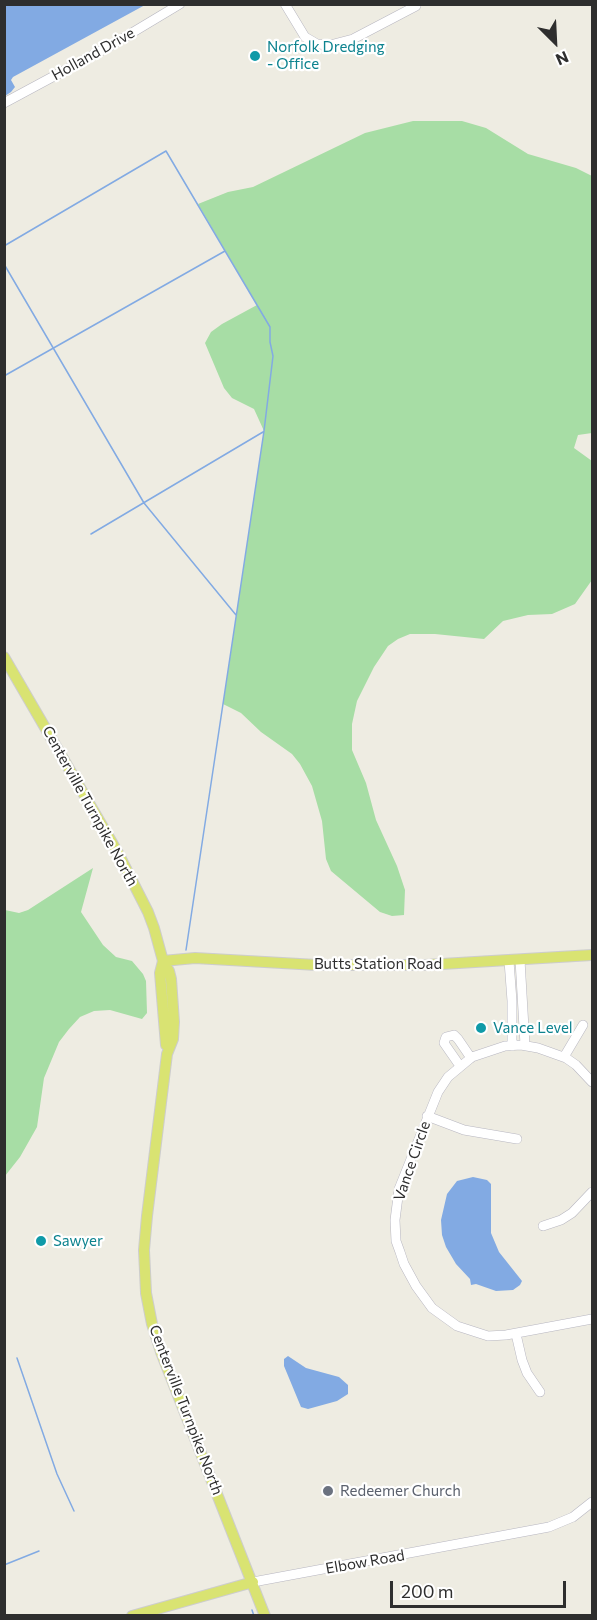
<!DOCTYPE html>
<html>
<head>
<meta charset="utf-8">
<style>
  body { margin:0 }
  #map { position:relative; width:597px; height:1620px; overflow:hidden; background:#eeece2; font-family:Commissioner,sans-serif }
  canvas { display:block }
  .frame { position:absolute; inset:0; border:6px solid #2e2e2e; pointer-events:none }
  .north { position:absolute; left:525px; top:12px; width:60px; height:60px; -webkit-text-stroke:4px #fff; paint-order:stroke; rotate:156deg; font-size:16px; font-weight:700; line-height:24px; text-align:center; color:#2e2e2e }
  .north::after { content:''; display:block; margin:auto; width:21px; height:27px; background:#2e2e2e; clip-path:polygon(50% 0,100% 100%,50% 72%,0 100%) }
  .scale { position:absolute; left:390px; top:1581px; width:176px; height:27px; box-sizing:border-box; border:3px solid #2e2e2e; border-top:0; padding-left:8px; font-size:18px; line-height:21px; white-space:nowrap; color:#2e2e2e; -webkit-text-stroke:4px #fff; paint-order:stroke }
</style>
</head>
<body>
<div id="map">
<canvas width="597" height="1620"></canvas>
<div class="frame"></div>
<div class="north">N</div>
<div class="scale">200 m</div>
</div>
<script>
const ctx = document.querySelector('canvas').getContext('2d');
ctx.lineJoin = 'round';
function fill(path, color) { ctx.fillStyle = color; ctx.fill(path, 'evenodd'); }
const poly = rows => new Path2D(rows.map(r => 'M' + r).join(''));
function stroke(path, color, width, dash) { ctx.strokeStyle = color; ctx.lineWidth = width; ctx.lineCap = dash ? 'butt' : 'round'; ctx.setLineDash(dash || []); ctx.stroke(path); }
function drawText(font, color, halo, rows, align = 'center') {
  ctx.font = font + ' Commissioner,sans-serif'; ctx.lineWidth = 4.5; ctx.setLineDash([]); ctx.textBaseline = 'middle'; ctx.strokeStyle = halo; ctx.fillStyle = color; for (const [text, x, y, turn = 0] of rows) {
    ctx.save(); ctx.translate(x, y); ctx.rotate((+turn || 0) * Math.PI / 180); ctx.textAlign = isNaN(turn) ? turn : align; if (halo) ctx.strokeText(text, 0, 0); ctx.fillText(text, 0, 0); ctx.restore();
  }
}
const green = poly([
  [413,121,462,121,486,128,528,154,576,168,592,176,592,433,578,435,574,448,592,461,592,580,575,604,552,614,528,615,503,621,484,639,435,634,410,634,398,639,388,646,374,667,357,701,352,724,352,750,366,783,376,820,397,866,405,890,404,915,392,916,380,912,331,871,326,859,322,821,312,786,300,764,292,754,261,732,241,713,223,704,264,431,254,409,232,398,224,388,205,343,211,332,222,324,257,305,198,204,228,192,253,187,365,133],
  [93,868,81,912,103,945,116,957,132,961,143,974,146,981,147,1013,142,1019,110,1010,94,1011,80,1017,69,1029,59,1042,44,1078,37,1127,20,1157,5,1176,5,910,19,913,28,910]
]);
const water = poly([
  [5,4,145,4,145,5,13,77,11,80,15,87,11,92,5,96],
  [473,1177,487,1180,491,1184,491,1233,499,1252,522,1281,520,1285,513,1290,496,1291,476,1284,471,1285,470,1279,456,1264,446,1247,442,1235,441,1220,447,1194,457,1181],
  [288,1356,306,1368,339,1377,348,1385,348,1394,337,1401,308,1409,301,1407,284,1366,284,1359]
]);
const stream = poly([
  [4,246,166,151,270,327,270,342,273,356,264,431,186,950],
  [4,264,144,503,236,615],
  [4,376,225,251],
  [91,534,263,432],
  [17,1358,57,1474,74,1511],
  [4,1565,39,1551],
  [252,1610,254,1616]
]);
const minor = poly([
  [285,4,305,37,317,44,330,45,353,39,416,6],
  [4,103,110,46,180,4],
  [520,960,525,1045],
  [509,961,512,1001,512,1046],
  [564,1057,583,1025],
  [460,1066,444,1043,446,1037,454,1035,458,1039,471,1058],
  [592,1082,576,1065,566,1058,538,1048,521,1045,505,1046,472,1057,448,1077,438,1092,399,1189,395,1220,396,1241,400,1252,404,1264,416,1286,432,1308,457,1326,488,1336,506,1335,592,1319],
  [427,1116,464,1130,517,1139],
  [543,1226,561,1220,572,1213,592,1192],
  [516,1334,522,1360,527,1373,540,1392],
  [253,1582,549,1527,573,1517,592,1502]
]);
const major = poly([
  [4,657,118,853,148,912,154,928,163,961,160,973,166,1045],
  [163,961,169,971,171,979,174,1022,173,1039,167,1054,147,1216,144,1250,146,1293,152,1324,161,1352,265,1616],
  [163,961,195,958,317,965,425,965,592,955],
  [132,1616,253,1582]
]);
const markers = [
  [255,56,6,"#0f9aa8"],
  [481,1028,6,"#0f9aa8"],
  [41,1241,6,"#0f9aa8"],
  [328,1491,6,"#6b7280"]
];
const cultureNames = [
  ["Norfolk Dredging",267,47],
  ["- Office",267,64],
  ["Vance Level",493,1028],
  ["Sawyer",53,1241]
];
const streetNames = [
  ["Holland Drive",93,54,-29],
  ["Centerville Turnpike North",90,806,61],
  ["Butts Station Road",378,964],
  ["Vance Circle",412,1161,-71],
  ["Centerville Turnpike North",186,1410,69],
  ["Elbow Road",365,1562,-10]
];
const worshipNames = [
  ["Redeemer Church",340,1491]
];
fill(green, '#a7dda5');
fill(water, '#82aae3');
stroke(stream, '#82aae3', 1.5);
stroke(minor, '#b7b6c0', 10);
stroke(major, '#cdcdcd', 12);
stroke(minor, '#fff', 9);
stroke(major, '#d9e372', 10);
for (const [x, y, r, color] of markers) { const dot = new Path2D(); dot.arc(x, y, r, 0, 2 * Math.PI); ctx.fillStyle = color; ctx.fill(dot); stroke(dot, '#fff', 2); }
drawText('15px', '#0d838f', '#fff', cultureNames, 'left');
drawText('15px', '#2e2e2e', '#fff', streetNames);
drawText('15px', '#5b616d', '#fff', worshipNames, 'left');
</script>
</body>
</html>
